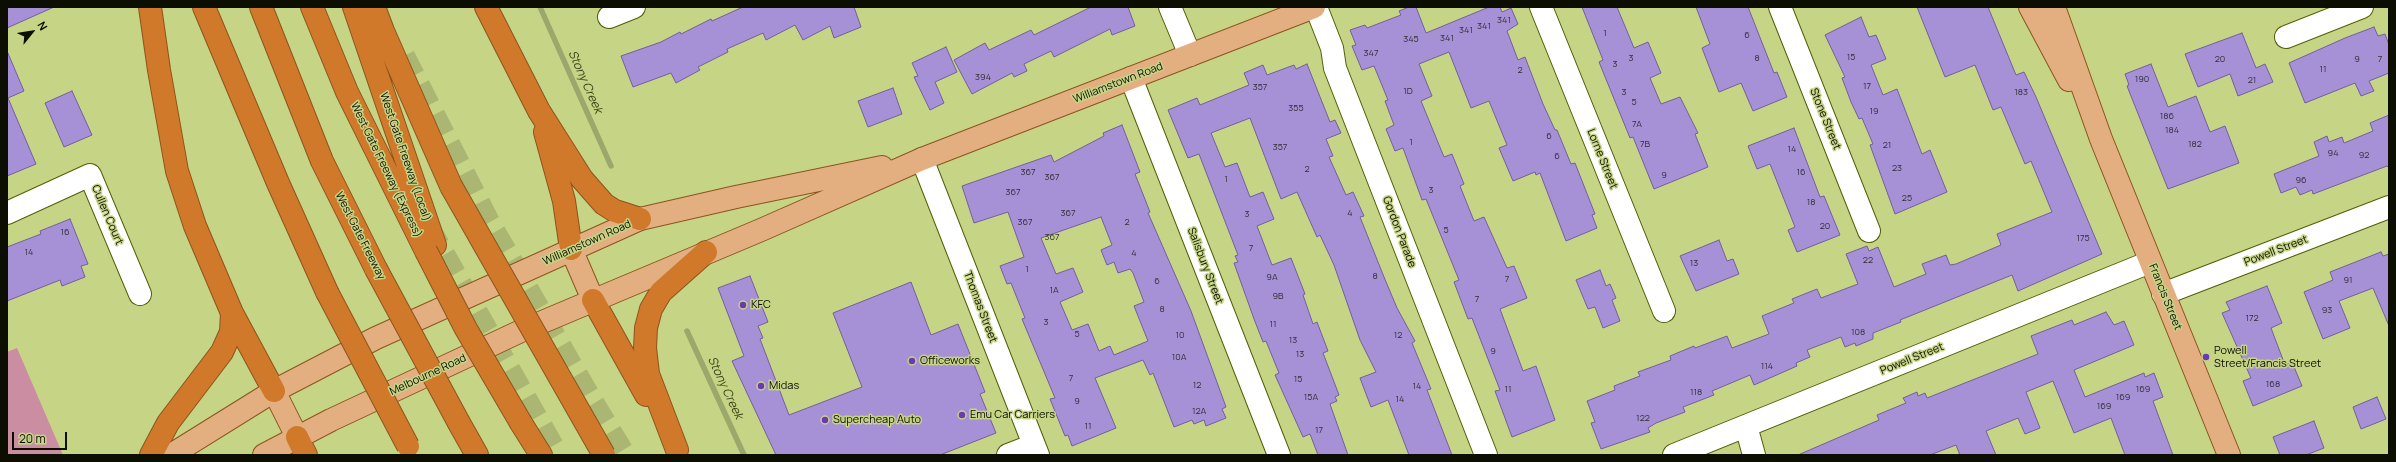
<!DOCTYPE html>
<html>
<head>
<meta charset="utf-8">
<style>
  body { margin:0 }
  #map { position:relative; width:2396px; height:462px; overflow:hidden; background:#c6d485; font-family:Manrope,sans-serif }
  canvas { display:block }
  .frame { position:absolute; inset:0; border:8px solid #0b0e00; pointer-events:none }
  .north { position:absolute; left:12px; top:12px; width:40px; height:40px; -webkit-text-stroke:3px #c6d485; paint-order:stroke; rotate:60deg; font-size:11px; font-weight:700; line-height:16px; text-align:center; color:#0b0e00 }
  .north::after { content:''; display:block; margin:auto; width:14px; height:18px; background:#0b0e00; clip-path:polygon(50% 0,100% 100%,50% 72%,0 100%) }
  .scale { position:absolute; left:12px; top:432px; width:55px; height:18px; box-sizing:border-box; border:2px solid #0b0e00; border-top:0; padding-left:5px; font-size:12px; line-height:14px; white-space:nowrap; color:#0b0e00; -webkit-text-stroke:3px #c6d485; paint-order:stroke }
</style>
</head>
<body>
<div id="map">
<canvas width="2396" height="462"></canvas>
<div class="frame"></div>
<div class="north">N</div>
<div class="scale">20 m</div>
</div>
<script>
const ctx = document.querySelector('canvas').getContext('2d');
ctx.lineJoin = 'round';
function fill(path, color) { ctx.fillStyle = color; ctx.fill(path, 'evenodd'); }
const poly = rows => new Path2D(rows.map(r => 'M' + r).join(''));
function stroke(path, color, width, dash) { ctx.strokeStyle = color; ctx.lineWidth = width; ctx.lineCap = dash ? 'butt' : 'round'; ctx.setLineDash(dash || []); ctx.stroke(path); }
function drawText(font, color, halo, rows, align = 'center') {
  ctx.font = font + ' Manrope,sans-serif'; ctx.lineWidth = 3; ctx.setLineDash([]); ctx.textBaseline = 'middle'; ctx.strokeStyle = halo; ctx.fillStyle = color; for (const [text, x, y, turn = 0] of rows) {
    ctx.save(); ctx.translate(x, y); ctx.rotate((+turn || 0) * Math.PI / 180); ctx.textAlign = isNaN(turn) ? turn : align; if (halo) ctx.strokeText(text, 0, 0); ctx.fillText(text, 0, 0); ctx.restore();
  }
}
const green = poly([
  [17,348,63,455,7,455,7,352]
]);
const stream = poly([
  [540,7,611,166],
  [687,331,744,455]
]);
const building = poly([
  [7,7,54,7,7,28,7,7],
  [743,7,854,7,861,27,834,38,830,26,803,40,795,25,766,40,763,33,727,49,728,52,698,67,700,70,676,83,671,73,633,87,621,56,661,42,680,32,681,34,711,19,712,21,743,7],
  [1091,7,1128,7,1135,26,1112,35,1110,29,1054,57,1051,51,1024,64,1027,71,1014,77,1012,73,972,94,954,60,985,43,989,50,1031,30,1034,35,1091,7],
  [1409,7,1416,7,1426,33,1489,7,1500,7,1502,12,1511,8,1518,24,1507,31,1518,60,1525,57,1543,104,1555,130,1557,130,1571,164,1575,163,1595,214,1592,215,1597,228,1566,241,1540,173,1536,175,1535,172,1513,181,1499,148,1507,145,1489,101,1471,108,1449,52,1419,64,1432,96,1421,101,1444,157,1452,154,1464,184,1460,186,1474,221,1484,217,1507,268,1514,266,1527,298,1500,309,1523,371,1536,366,1555,420,1512,437,1495,391,1500,390,1472,318,1468,319,1454,282,1459,280,1426,199,1422,200,1403,148,1395,151,1386,129,1394,125,1385,101,1388,100,1374,66,1362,70,1352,46,1356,45,1350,30,1365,25,1367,28,1401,15,1399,11,1409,7],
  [1582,7,1617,7,1634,48,1648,42,1661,73,1650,78,1661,104,1680,97,1698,133,1695,134,1708,167,1654,189,1633,137,1630,138,1599,62,1603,60,1582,7],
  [1696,7,1748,7,1774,73,1777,72,1787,97,1753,111,1741,83,1719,92,1702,48,1710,44,1696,7],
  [1917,7,1988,7,2016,75,2024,72,2036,97,2102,254,2018,291,2012,275,1900,320,1901,322,1873,333,1873,339,1856,346,1855,343,1845,347,1841,337,1807,350,1810,357,1796,363,1797,366,1754,385,1750,375,1712,391,1714,395,1683,407,1685,412,1656,423,1648,428,1650,432,1601,449,1591,423,1595,422,1587,401,1615,390,1614,386,1640,376,1638,372,1671,360,1670,356,1694,346,1695,348,1727,336,1732,348,1769,334,1762,316,1794,303,1792,299,1817,289,1821,298,1858,284,1846,254,1867,246,1869,251,1878,247,1894,287,1926,274,1922,264,1946,255,1950,265,1956,264,2001,245,1997,234,2052,212,2031,161,2025,164,2001,107,1993,110,1975,65,1945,77,1917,7],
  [1861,17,1869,37,1876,35,1886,59,1871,65,1883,95,1897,89,1922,154,1930,150,1947,192,1895,214,1870,145,1873,144,1862,118,1859,119,1851,102,1842,78,1845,77,1825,35,1861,17],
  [2374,27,2378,36,2385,34,2389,45,2389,73,2369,81,2374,91,2361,96,2355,83,2305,103,2289,63,2345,38,2374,27],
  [2242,33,2256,68,2265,64,2273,82,2238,96,2230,74,2198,87,2185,54,2242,33],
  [946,47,957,72,935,82,944,103,930,110,914,77,918,76,912,63,946,47],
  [7,51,24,91,8,98,36,164,7,176,7,51],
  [1307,64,1330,122,1335,120,1341,133,1326,139,1333,156,1329,157,1346,195,1353,192,1364,216,1360,217,1384,277,1397,308,1415,341,1412,343,1431,389,1427,390,1452,455,1409,455,1388,400,1371,407,1360,378,1376,372,1360,340,1334,265,1320,235,1317,237,1297,192,1281,199,1250,118,1211,133,1225,167,1237,163,1250,197,1263,192,1274,219,1257,226,1272,265,1291,258,1305,294,1303,295,1313,324,1317,322,1328,351,1323,353,1339,395,1335,397,1337,401,1330,404,1348,455,1318,455,1310,434,1303,437,1275,375,1279,373,1266,341,1263,342,1254,319,1234,263,1238,262,1235,256,1238,255,1199,154,1188,158,1168,110,1197,98,1200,105,1249,85,1244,73,1263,65,1267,75,1294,65,1296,69,1307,64],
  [2151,64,2168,107,2196,96,2210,132,2225,126,2239,163,2168,189,2127,86,2129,85,2125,74,2151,64],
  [893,88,902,114,868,127,858,101,893,88],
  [72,91,92,135,64,147,45,103,72,91],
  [2389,115,2389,168,2387,166,2313,194,2312,190,2300,195,2296,187,2281,193,2274,174,2319,156,2314,142,2327,136,2329,142,2342,137,2344,143,2373,131,2370,123,2389,115],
  [1122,125,1140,172,1135,174,1150,212,1148,213,1191,311,1226,407,1222,409,1226,418,1206,426,1204,420,1194,424,1192,420,1174,427,1153,373,1150,375,1143,360,1095,378,1116,428,1072,446,1068,435,1065,436,1050,399,1055,398,1022,319,1025,318,1011,283,1007,284,1000,266,1024,257,1008,212,974,223,962,186,1051,155,1054,162,1104,136,1103,133,1122,125],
  [1101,217,1112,245,1101,250,1107,265,1114,262,1118,273,1130,269,1133,273,1144,302,1134,306,1148,341,1114,355,1110,346,1099,351,1088,324,1072,330,1060,302,1083,292,1073,268,1056,274,1041,238,1101,217],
  [1794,128,1820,197,1824,196,1840,235,1797,252,1788,230,1795,227,1770,164,1757,169,1748,146,1794,128],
  [70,219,88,264,81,266,85,277,62,286,60,280,7,301,7,247,41,234,40,231,70,219],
  [1719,240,1727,261,1733,259,1739,274,1696,291,1680,256,1719,240],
  [2381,252,2383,256,2389,254,2389,326,2373,288,2339,301,2350,328,2323,339,2304,292,2333,280,2330,272,2381,252],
  [1600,270,1606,286,1610,284,1616,298,1612,300,1620,321,1603,328,1595,307,1588,309,1576,280,1600,270],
  [750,276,768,322,758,326,763,338,760,339,789,415,862,387,833,313,911,282,931,335,958,324,985,392,980,394,996,433,940,455,776,455,732,361,744,356,718,288,750,276],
  [2267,286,2282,323,2271,328,2285,365,2292,362,2302,386,2253,406,2243,381,2251,378,2222,313,2230,310,2226,302,2267,286],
  [2106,312,2114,325,2124,321,2134,345,2074,370,2085,397,2144,373,2145,377,2154,373,2163,397,2153,401,2173,455,2125,455,2111,418,2074,433,2053,381,2026,392,2040,428,2025,434,2018,418,1986,431,1996,455,1960,455,1956,445,1930,455,1798,455,1879,420,1877,415,1906,403,1903,398,1917,392,1918,396,1925,393,1927,398,2038,354,2031,336,2072,320,2074,325,2106,312],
  [2377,397,2386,419,2361,429,2353,407,2377,397],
  [2314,421,2324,448,2306,455,2280,455,2273,437,2314,421]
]);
const highwayTunnel = poly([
  [404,56,488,220,591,399,625,455],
  [428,226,558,455]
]);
const minor = poly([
  [1170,7,1190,55],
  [1316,7,1332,48,1335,68,1486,455],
  [1541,7,1664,311],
  [1780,7,1869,231],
  [609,17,634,7],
  [2286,37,2362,7],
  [1131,78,1279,455],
  [922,159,1038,455],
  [7,213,90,175,140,294],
  [2163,294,2389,207],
  [1746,426,1754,455],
  [1008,455,1034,445],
  [1674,455,2150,262]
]);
const major = poly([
  [2030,7,2069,80],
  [2054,7,2101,139,2229,455],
  [571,249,593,300],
  [274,391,297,437],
  [171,455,274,391,376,338,640,219,736,197,882,167],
  [264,455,331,420,521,331,761,230,922,159,1314,7]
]);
const highway = poly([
  [150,7,159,70,177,171,195,226,232,313,274,391],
  [204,7,278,183,327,292],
  [261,7,322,161,376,269],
  [312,7,347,92,426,251],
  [354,7,435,245],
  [374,7,383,31,451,186],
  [486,7,539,111,582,179,604,204,615,211,640,219],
  [545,132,564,201,571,249],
  [593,300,646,395],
  [459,423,477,455],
  [521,423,541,455],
  [297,437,306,455],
  [677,450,648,374,645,348,646,328,651,309,661,292,706,252],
  [151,455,168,423,222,352,231,332,232,313]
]);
const highwayBridge = poly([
  [451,186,604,455],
  [426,251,466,329,521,423],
  [376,269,459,423],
  [327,292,408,446]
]);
const markers = [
  [743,305,4,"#693ab1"],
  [2206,357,4,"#693ab1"],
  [912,361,4,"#693ab1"],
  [761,386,4,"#693ab1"],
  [962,415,4,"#693ab1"],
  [825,420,4,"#693ab1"]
];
const numberNames = [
  ["341",1504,20],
  ["341",1484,26],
  ["341",1466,30],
  ["1",1605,33],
  ["6",1747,35],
  ["341",1447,38],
  ["345",1411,39],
  ["347",1371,53],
  ["15",1851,57],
  ["3",1631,58],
  ["8",1757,58],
  ["20",2220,59],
  ["9",2357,59],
  ["7",2380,59],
  ["3",1615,64],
  ["11",2323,69],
  ["2",1520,70],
  ["394",983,77],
  ["190",2142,79],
  ["21",2252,80],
  ["17",1867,86],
  ["357",1260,87],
  ["1D",1408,91],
  ["3",1624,92],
  ["183",2021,92],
  ["5",1634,102],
  ["355",1296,108],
  ["19",1874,111],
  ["186",2167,116],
  ["7A",1637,124],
  ["184",2172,130],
  ["6",1549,136],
  ["1",1411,142],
  ["7B",1645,144],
  ["182",2195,144],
  ["21",1887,145],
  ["357",1280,147],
  ["14",1792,149],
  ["94",2333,153],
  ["92",2364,155],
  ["6",1557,156],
  ["23",1897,168],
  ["2",1307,169],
  ["367",1028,172],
  ["16",1801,172],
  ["9",1664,175],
  ["367",1052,177],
  ["1",1226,179],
  ["96",2301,180],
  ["3",1431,190],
  ["367",1013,192],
  ["25",1907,198],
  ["18",1811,202],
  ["367",1068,213],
  ["4",1350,213],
  ["3",1247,214],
  ["367",1025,222],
  ["2",1127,222],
  ["20",1825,226],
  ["5",1446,230],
  ["16",65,232],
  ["367",1052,237],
  ["175",2083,238],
  ["7",1251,248],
  ["14",29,252],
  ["4",1134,253],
  ["22",1868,260],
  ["13",1694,263],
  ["1",1027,269],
  ["8",1375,276],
  ["9A",1272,277],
  ["7",1507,279],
  ["91",2348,280],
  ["6",1157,281],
  ["1A",1054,290],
  ["9B",1278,296],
  ["7",1477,299],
  ["8",1162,309],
  ["93",2327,310],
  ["172",2252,318],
  ["3",1046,322],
  ["11",1273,324],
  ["108",1858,332],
  ["5",1077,334],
  ["10",1180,335],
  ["12",1398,335],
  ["13",1293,340],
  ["9",1493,351],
  ["13",1300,354],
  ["10A",1179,357],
  ["114",1767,366],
  ["7",1071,378],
  ["15",1298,379],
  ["168",2273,384],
  ["12",1197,385],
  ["14",1417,386],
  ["11",1508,389],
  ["169",2143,389],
  ["118",1696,392],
  ["15A",1311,397],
  ["169",2123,397],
  ["14",1400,399],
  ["9",1077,401],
  ["169",2104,406],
  ["12A",1199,411],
  ["122",1643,418],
  ["11",1088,426],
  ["17",1319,430]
];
const streetNames = [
  ["Williamstown Road",1118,83,-21],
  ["Stone Street",1825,119,68],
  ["West Gate Freeway (Local)",405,157,71],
  ["Lorne Street",1602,159,68],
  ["West Gate Freeway (Express)",386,170,64],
  ["Cullen Court",107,215,67],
  ["Gordon Parade",1399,232,69],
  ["West Gate Freeway",360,236,63],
  ["Williamstown Road",587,243,-24],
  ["Powell Street",2276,251,-21],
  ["Salisbury Street",1205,266,69],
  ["Francis Street",2165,297,68],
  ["Thomas Street",980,307,69],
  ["Powell Street",1912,359,-22],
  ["Melbourne Road",428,375,-25]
];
const poiNames = [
  ["KFC",751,305],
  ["Powell",2214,351],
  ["Street/Francis Street",2214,364],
  ["Officeworks",920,361],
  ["Midas",769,386],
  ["Emu Car Carriers",970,415],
  ["Supercheap Auto",833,420]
];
const waterNames = [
  ["Stony Creek",585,82,66],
  ["Stony Creek",725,388,65]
];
fill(green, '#cb8da2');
stroke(stream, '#9ca76c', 5.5);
fill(building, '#a691d7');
stroke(building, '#725d9f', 1);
stroke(highwayTunnel, '#aab671', 22, [22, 11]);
stroke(minor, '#535e05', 24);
stroke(major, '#8c541c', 24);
stroke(highway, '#8c541c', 24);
stroke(minor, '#fff', 22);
stroke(major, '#e3af80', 22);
stroke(highway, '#d1792b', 22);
stroke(highwayBridge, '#8c541c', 24, []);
stroke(highwayBridge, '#d1792b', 22);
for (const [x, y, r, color] of markers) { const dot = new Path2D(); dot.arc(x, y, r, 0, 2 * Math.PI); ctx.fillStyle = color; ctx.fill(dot); stroke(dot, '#c6d485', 1.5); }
drawText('9px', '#322f36', null, numberNames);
drawText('11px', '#0b0e00', '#c6d485', streetNames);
drawText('11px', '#0b0e00', '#c6d485', poiNames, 'left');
drawText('italic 12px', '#3d4317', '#c6d485', waterNames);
</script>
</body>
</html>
